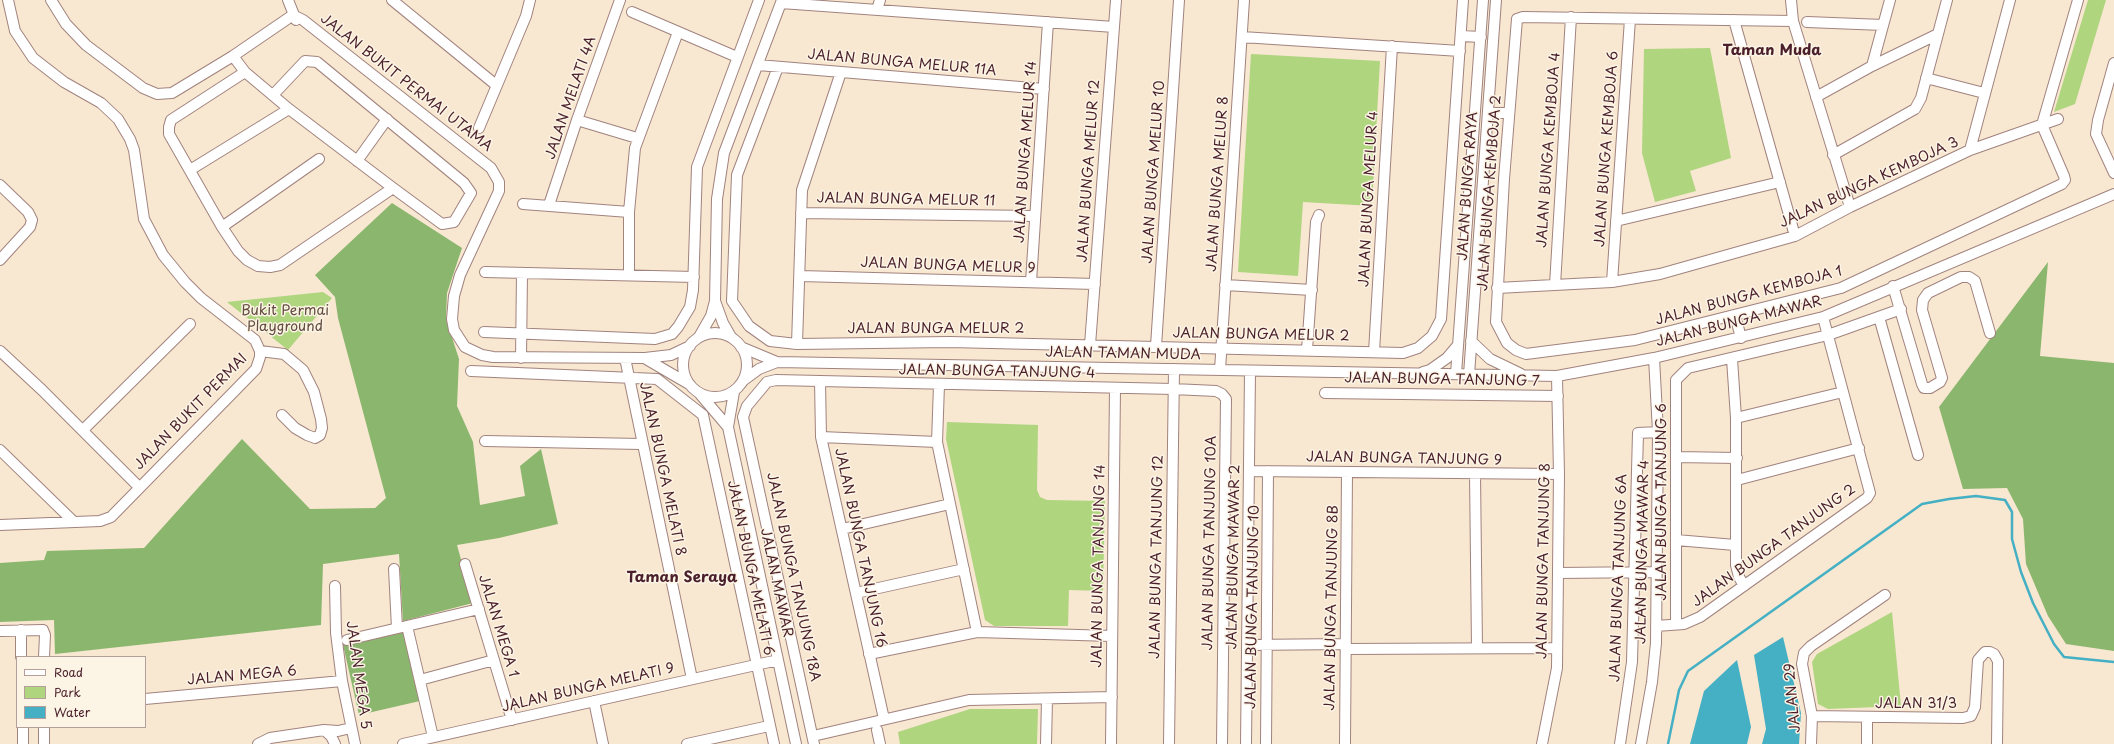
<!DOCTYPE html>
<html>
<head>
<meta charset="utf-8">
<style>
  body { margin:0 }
  #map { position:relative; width:2114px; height:744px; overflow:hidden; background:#f8e7d1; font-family:"Playpen Sans",sans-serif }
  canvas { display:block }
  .legend { position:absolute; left:16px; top:656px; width:130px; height:72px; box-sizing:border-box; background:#fcf5e5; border:1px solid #b59f9b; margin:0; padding:5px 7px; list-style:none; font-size:12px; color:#4a1f2b }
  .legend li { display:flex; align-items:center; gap:8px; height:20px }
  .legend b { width:20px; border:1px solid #b59f9b }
</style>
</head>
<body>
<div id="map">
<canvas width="2114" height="744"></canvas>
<ul class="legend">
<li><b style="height:5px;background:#fff"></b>Road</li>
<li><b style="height:11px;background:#afd57f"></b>Park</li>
<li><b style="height:11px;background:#45b0c4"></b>Water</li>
</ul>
</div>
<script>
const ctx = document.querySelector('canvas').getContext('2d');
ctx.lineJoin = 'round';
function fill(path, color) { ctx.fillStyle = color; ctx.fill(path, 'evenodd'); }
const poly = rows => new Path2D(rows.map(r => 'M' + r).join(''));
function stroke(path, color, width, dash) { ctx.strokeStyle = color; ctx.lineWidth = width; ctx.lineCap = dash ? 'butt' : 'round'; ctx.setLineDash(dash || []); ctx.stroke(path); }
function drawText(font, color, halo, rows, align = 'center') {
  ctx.font = font + ' "Playpen Sans",sans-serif'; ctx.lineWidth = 3; ctx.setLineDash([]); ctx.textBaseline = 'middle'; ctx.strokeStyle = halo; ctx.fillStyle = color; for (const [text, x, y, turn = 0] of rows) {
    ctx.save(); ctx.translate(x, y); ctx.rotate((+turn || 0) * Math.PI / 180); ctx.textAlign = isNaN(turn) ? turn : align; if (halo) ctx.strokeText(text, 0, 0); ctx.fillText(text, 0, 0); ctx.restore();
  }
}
const green = poly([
  [2088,0,2106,0,2075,104,2054,112],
  [1710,48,1731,158,1690,171,1696,191,1655,202,1642,153,1644,49],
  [1251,54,1380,61,1372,206,1303,202,1298,276,1238,272],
  [323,292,332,298,288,350,227,302],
  [947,422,1038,425,1037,490,1040,497,1047,500,1105,501,1103,591,1069,590,1068,626,994,626,985,620,946,439],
  [1892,612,1901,706,1828,709,1818,704,1812,662,1817,654],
  [970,709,1038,709,1037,744,900,744,898,732]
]);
const forest = poly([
  [392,203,462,248,447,293,446,319,459,359,457,406,473,442,480,505,525,496,520,466,541,449,558,524,499,538,457,545,473,603,403,621,399,554,323,564,321,625,55,654,54,620,0,622,0,563,44,560,47,551,144,548,242,439,310,509,375,508,386,498,338,318,335,297,315,275],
  [2048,262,2040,356,2114,363,2114,651,2066,644,2048,616,2026,564,2023,519,2007,488,1963,489,1939,407],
  [405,632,420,701,359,715,343,645]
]);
const water = poly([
  [1783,637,1801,713,1799,744,1762,744,1766,729,1754,655],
  [1737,660,1751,727,1747,744,1690,744,1704,691]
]);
const stream = poly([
  [1668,744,1679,690,1688,671,1922,504,1949,499,1976,496,2005,500,2012,512,2012,539,2021,572,2033,603,2054,644,2064,657,2114,662]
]);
const minor = poly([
  [51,0,66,24,86,45,143,88,157,94,172,93,233,56,293,15],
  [288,0,296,20],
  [392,0,496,85],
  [1791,0,1793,21,1850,207],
  [781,3,1114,27],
  [877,10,880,0],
  [632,12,737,57],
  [293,15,303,20,491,168,499,182,499,191,460,275,454,296,452,319,454,330,465,347,482,355,493,357,645,358,671,355,690,346],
  [1734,20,1795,236],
  [1793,21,1523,17,1517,19,1504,179,1496,322,1507,343,1516,350,1526,354,1635,340,1841,288,2062,184,2065,180,2064,176,2042,125],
  [1807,22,1883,25],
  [1461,36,1481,37],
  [1242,37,1460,51],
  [233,56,245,72,289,109,393,188,442,224,454,222,471,193,464,183,317,62,305,61,273,95],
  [2114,63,2098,120,2096,134,2114,173],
  [758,65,1044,89],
  [1872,66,1890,0],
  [778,67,737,175,732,301,749,326,770,341,797,344,950,342,1403,353,1418,348,1432,336,1441,319,1463,0],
  [245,72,171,120,169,127,169,134,222,227,238,251,247,260,258,266,270,267,280,265,393,188],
  [1926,78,1984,93],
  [1816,97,1872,66,1938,34],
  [1488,113,1508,113],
  [577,120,637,138],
  [2042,125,2078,0],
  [479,128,526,16,530,0],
  [1970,150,2010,0],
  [1833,155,1915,109,1921,98,1947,0],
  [357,161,387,119],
  [190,170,289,109],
  [0,185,28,212,32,220,30,227,0,260],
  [523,204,629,212],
  [549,205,577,120,620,0],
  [801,213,1035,216],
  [1616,221,1780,182],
  [222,227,319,159],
  [485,272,694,277],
  [629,275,629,212,635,148,678,32],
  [800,276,1095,284],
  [1031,282,1048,22],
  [1612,282,1630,19],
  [1225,285,1312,290],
  [1555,285,1571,17],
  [1893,286,1922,384,1924,388,1930,388,1940,382,1942,378,1922,310,1923,300,1928,293,1961,277,1969,277,1975,281,1990,333],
  [1497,288,1612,282,1660,274,1795,236,1850,207,1970,150,2058,119],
  [715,301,723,323,731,337],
  [1735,315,1741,338],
  [1879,317,1918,455],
  [484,332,655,339,672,334,678,327,690,307,693,290,697,167,759,0],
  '683 365a32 32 0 1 1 64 0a32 32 0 1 1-64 0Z',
  [699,337,711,316,715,301,717,199,724,153,782,0],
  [1471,341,1490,359,1521,374],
  [797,344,802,190,841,72],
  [1090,345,1116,0],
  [1156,346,1179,0],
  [741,347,777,362],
  [1307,350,1316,222,1319,215],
  [0,351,42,390,139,487],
  [260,351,284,354,303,370,314,392,321,419,322,428,320,435,315,438,307,435,295,428,282,415],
  [1374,352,1392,46],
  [521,358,522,273],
  [625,358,692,679],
  [646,359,689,384],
  [1732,359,1736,418,1736,565,1739,577,1744,586],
  [1220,370,1244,0],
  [471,371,657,379,703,415,774,744],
  [1423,372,1430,370,1447,358,1458,345],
  [1456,374,1483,0],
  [1469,375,1496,0],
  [744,380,759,369,777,362,1557,376,1654,358,1823,317,2114,194],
  [820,381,821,437,884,719],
  [939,385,937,442,977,632],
  [734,392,728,427,796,744],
  [1325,393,1558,396],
  [700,394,728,427],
  [1736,418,1843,392],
  [83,430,190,324],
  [821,437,937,442],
  [485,441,641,444],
  [0,450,74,522],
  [1677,457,1737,458],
  [1249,471,1559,474],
  [1475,473,1477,648],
  [1737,480,1859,448],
  [0,525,100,521,111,517,256,369,260,357,260,351,255,340,201,298,185,282,163,255,144,219,134,150,130,139,118,119,101,103,64,82,33,58,15,31,8,0],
  [842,529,950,504],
  [1676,540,1735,545],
  [465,564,512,720],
  [394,569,397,628],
  [1558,573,1657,572],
  [335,586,336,633,342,681,355,744],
  [856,593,964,569],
  [1676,624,1676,380,1688,368,1828,335,1901,309],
  [407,626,433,737],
  [1656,626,1684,624,1700,617,1867,498,1870,493,1823,317],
  [21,630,21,657],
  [0,631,43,630,45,635,44,657],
  [347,640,479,609],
  [1247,645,1346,644],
  [1346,649,1557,648],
  [869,654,977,632,1112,636],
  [420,680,494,660],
  [145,699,342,681],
  [594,701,603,744],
  [1812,716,1963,718,1971,716,1975,707,1978,660,1985,652,1990,652,1994,654,1998,661,1997,744],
  [23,727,23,744],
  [44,727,44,744],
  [324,730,331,736,335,744],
  [877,730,880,744],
  [813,736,969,700,1112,697],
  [258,744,270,738,324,730,338,731,351,728],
  [403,744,778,660],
  [687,744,769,726],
  [814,744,743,417,747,406,767,382,776,380,1173,389,1216,391,1222,394,1226,399,1222,744],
  [1046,744,1047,699],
  [1111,744,1115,389],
  [1169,744,1174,369],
  [1246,744,1250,371],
  [1266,744,1268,471],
  [1345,744,1347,472],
  [1542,744,1557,668,1559,474,1557,376],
  [1620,744,1632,662,1638,433,1658,432],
  [1641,744,1652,682,1656,643,1658,432,1654,358],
  [1811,744,1812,716,1802,664,1804,653,1811,646,1885,595],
  [1867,744,1867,718]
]);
const streetNames = [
  ["JALAN BUNGA MELUR 11A",902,63,5],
  ["JALAN BUKIT PERMAI UTAMA",406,83,38],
  ["JALAN MELATI 4A",571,98,-71],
  ["JALAN BUNGA KEMBOJA 6",1607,149,-86],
  ["JALAN BUNGA KEMBOJA 4",1549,150,-86],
  ["JALAN BUNGA MELUR 14",1026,152,-86],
  ["JALAN BUNGA MELUR 12",1089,171,-86],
  ["JALAN BUNGA MELUR 10",1154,172,-86],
  ["JALAN BUNGA KEMBOJA 3",1869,183,-25],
  ["JALAN BUNGA MELUR 8",1218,184,-86],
  ["JALAN BUNGA RAYA",1468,186,-86],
  ["JALAN BUNGA KEMBOJA 2",1490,193,-86],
  ["JALAN BUNGA MELUR 4",1369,199,-87],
  ["JALAN BUNGA MELUR 11",906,200,1],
  ["JALAN BUNGA MELUR 9",948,266,2],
  ["JALAN BUNGA KEMBOJA 1",1749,296,-15],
  ["JALAN BUNGA MAWAR",1739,322,-14],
  ["JALAN BUNGA MELUR 2",936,329],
  ["JALAN BUNGA MELUR 2",1261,335,1],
  ["JALAN TAMAN MUDA",1123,354,1],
  ["JALAN BUNGA TANJUNG 4",997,372,1],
  ["JALAN BUNGA TANJUNG 7",1442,380,1],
  ["JALAN BUKIT PERMAI",191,412,-46],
  ["JALAN BUNGA TANJUNG 9",1404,459,1],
  ["JALAN BUNGA MELATI 8",662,469,78],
  ["JALAN BUNGA TANJUNG 6",1662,502,-90],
  ["JALAN BUNGA TANJUNG 10A",1210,543,-89],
  ["JALAN BUNGA TANJUNG 2",1774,546,-36],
  ["JALAN BUNGA TANJUNG 16",860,548,78],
  ["JALAN BUNGA MAWAR 4",1643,552,-89],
  ["JALAN BUNGA TANJUNG 12",1157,557,-89],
  ["JALAN BUNGA MAWAR 2",1234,557,-89],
  ["JALAN BUNGA TANJUNG 8",1544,561,-89],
  ["JALAN BUNGA TANJUNG 14",1099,566,-89],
  ["JALAN BUNGA MELATI 6",750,568,78],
  ["JALAN BUNGA TANJUNG 18A",793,577,78],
  ["JALAN BUNGA TANJUNG 6A",1619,578,-88],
  ["JALAN MAWAR",776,583,78],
  ["JALAN BUNGA TANJUNG 10",1253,607,-89],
  ["JALAN BUNGA TANJUNG 8B",1332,608,-89],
  ["JALAN MEGA 1",498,626,73],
  ["JALAN MEGA 5",358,675,82],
  ["JALAN MEGA 6",242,676,-5],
  ["JALAN BUNGA MELATI 9",588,688,-13],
  ["JALAN 29",1793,698,-95],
  ["JALAN 31/3",1916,704]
];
const parkNames = [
  ["Bukit Permai",285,311],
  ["Playground",285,327]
];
const neighbourhoodNames = [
  ["Taman Muda",1772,51],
  ["Taman Seraya",682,578]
];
fill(green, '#afd57f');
fill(forest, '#8bb66e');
fill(water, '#45b0c4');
stroke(stream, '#45b0c4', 2.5);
stroke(minor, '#a1837e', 12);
stroke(minor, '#fff', 10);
drawText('14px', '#4a1f2b', '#fcf5e5', streetNames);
drawText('14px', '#634c40', '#fcf5e5', parkNames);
drawText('bold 15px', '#4a1f2b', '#fcf5e5', neighbourhoodNames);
</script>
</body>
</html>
